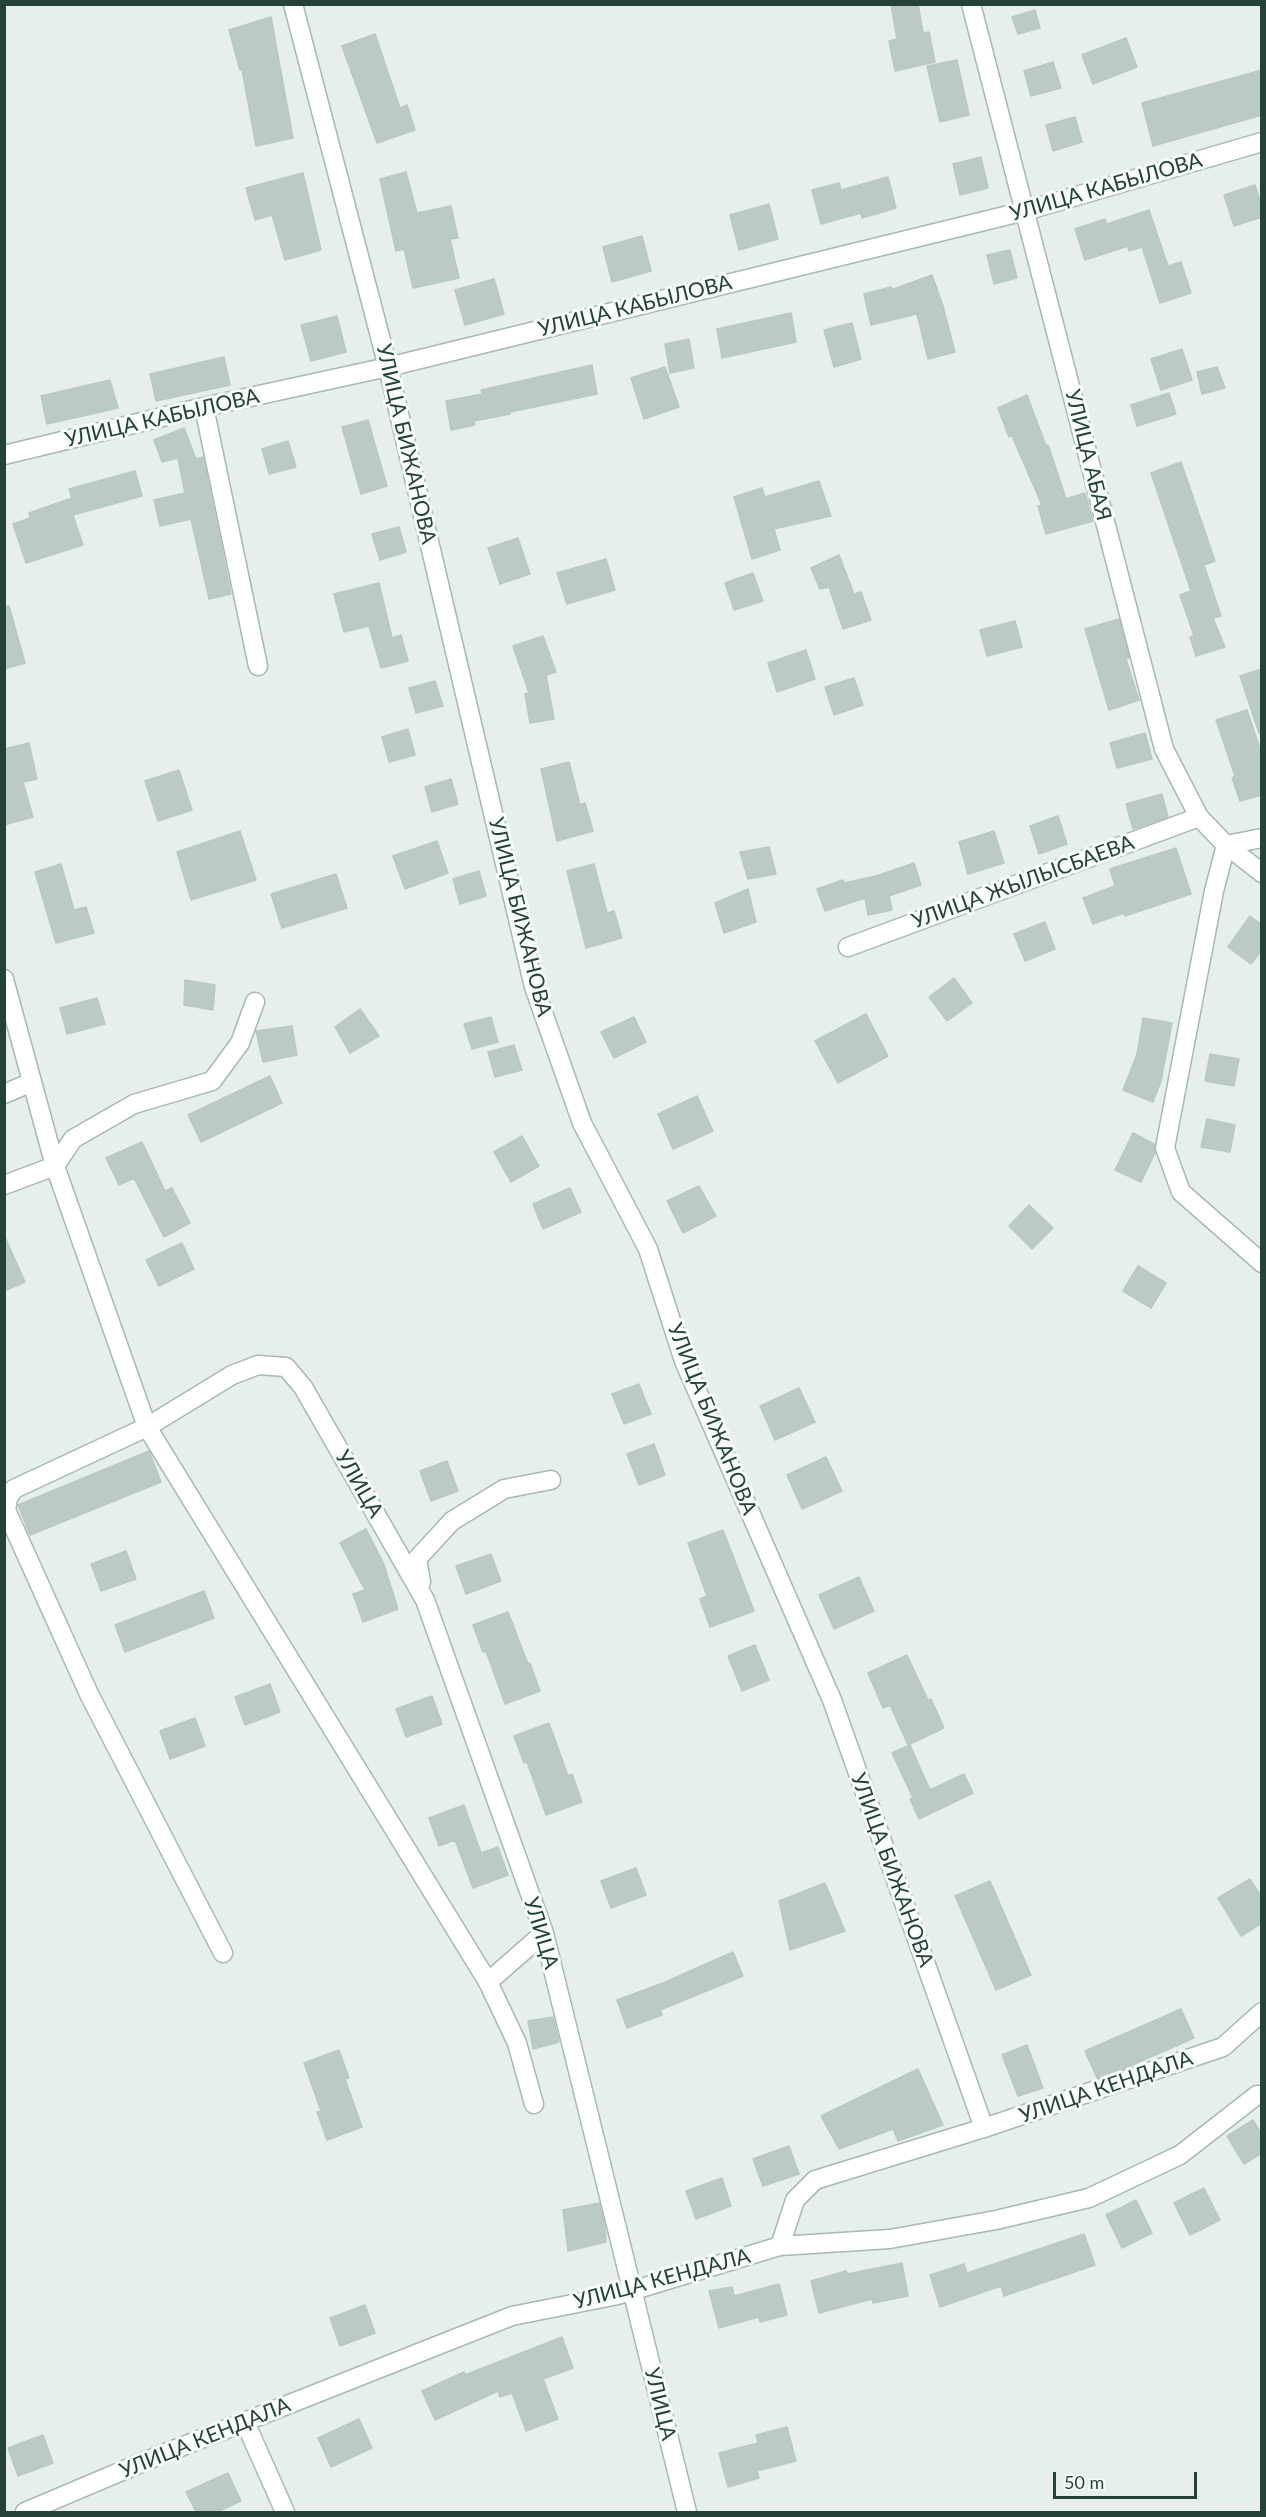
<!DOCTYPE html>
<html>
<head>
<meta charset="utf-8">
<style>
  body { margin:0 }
  #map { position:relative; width:1266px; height:2517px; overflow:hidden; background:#e6efeb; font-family:Lato,sans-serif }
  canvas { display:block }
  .frame { position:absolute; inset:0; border:6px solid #24423a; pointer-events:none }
  .scale { position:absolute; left:1053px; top:2472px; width:144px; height:27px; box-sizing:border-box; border:3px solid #24423a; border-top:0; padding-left:8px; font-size:18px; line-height:21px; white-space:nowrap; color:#24423a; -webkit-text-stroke:4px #f7fbf9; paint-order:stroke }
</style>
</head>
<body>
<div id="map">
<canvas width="1266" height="2517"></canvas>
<div class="frame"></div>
<div class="scale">50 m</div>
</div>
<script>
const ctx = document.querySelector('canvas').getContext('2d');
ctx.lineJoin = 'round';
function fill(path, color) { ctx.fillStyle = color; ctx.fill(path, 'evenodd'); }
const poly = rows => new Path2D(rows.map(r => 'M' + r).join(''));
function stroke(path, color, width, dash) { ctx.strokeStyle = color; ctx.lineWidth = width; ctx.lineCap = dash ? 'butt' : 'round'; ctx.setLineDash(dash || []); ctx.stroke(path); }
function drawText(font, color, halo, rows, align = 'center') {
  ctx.font = font + ' Lato,sans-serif'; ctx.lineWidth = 6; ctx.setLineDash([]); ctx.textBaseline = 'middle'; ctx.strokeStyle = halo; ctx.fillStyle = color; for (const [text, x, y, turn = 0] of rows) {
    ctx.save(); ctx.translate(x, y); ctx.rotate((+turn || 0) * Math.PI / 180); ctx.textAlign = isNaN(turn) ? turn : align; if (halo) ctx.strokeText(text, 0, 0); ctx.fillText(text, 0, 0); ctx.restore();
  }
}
const building = poly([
  [891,4,918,4,923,33,929,32,935,62,895,71,889,41,897,39,891,4],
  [1035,10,1040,28,1018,34,1012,17,1035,10],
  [271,17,293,138,256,146,242,69,240,70,229,30,271,17],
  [375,34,400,108,407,105,415,130,377,143,342,46,375,34],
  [1126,38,1137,67,1093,84,1082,55,1126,38],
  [957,60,969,115,940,122,927,66,957,60],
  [1053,62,1061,88,1031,96,1024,71,1053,62],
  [1262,70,1262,115,1153,146,1142,103,1262,70],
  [1075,117,1082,142,1053,151,1046,125,1075,117],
  [981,157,988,188,960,195,953,164,981,157],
  [406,172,417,213,451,206,458,238,450,239,459,278,413,288,404,249,396,251,380,179,406,172],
  [303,173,321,250,285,260,272,215,255,220,246,188,303,173],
  [888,177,896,208,862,218,861,213,821,224,812,190,839,183,841,190,888,177],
  [1255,185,1262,206,1262,217,1234,226,1224,195,1255,185],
  [769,204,778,239,739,250,730,215,769,204],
  [1149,210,1168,266,1181,262,1191,293,1160,303,1142,247,1129,251,1128,246,1085,260,1075,229,1105,219,1107,224,1149,210],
  [642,236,651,271,612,282,603,247,642,236],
  [1010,250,1017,278,994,284,987,255,1010,250],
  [932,275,943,306,955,352,928,359,917,314,871,325,864,294,891,287,891,290,932,275],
  [494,279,504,314,465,325,455,290,494,279],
  [791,313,796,342,722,358,717,329,791,313],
  [337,316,346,352,311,361,301,325,337,316],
  [852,323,861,359,834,367,824,330,852,323],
  [689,339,694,368,670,373,665,344,689,339],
  [1182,349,1192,380,1161,390,1151,359,1182,349],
  [224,357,230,385,156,401,150,374,224,357],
  [592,365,597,394,510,412,510,414,474,421,475,425,451,430,446,401,482,394,481,390,592,365],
  [665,367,679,407,644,419,631,378,665,367],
  [1217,367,1225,388,1202,394,1197,372,1217,367],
  [110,380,118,408,47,424,41,396,110,380],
  [1169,393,1176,414,1137,426,1131,405,1169,393],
  [1027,395,1046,446,1048,445,1066,499,1085,493,1093,521,1046,534,1038,506,1042,505,1012,436,1009,437,998,408,1027,395],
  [368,420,387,486,361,494,342,427,368,420],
  [184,428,196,459,203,457,231,594,209,599,191,519,160,526,154,500,185,493,178,458,162,462,154,440,184,428],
  [288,441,296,467,269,474,262,449,288,441],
  [1181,462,1215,561,1204,565,1221,616,1213,618,1225,647,1196,656,1190,637,1194,636,1180,595,1191,591,1151,473,1181,462],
  [135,471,142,496,73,515,83,545,26,563,13,524,30,518,29,513,72,498,69,489,135,471],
  [819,481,831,516,774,529,780,550,752,559,734,497,762,488,765,497,819,481],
  [399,527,406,552,380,560,372,534,399,527],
  [518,538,530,574,500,584,488,548,518,538],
  [839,555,854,594,861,592,871,620,843,629,829,587,820,589,811,568,839,555],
  [606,559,615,590,567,604,557,573,606,559],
  [753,573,763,601,734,610,725,583,753,573],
  [379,583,392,638,401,635,408,661,381,668,369,626,344,632,334,594,379,583],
  [9,606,25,663,4,669,4,607,9,606],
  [1119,619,1129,658,1126,659,1139,700,1109,710,1085,629,1119,619],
  [1015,621,1022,647,987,656,980,630,1015,621],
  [543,636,556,672,546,675,554,719,530,723,525,694,529,693,513,646,543,636],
  [806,650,815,679,777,692,768,663,806,650],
  [1262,669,1262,733,1259,733,1240,676,1262,669],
  [854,678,863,705,834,715,825,687,854,678],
  [435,681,443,706,416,713,409,688,435,681],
  [1247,710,1262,755,1262,795,1240,801,1232,778,1235,776,1216,720,1247,710],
  [408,729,415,755,389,762,382,737,408,729],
  [1145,733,1152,759,1117,768,1110,743,1145,733],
  [29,743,37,779,23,782,33,817,4,825,4,749,29,743],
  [569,762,580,805,585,803,593,831,557,841,541,769,569,762],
  [179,770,192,810,158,821,145,781,179,770],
  [451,779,458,804,432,812,425,787,451,779],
  [1162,794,1168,817,1133,829,1126,804,1162,794],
  [1058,816,1067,844,1039,854,1030,826,1058,816],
  [240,831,256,880,191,900,177,852,240,831],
  [994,831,1004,863,968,874,959,842,994,831],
  [437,841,448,873,405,889,393,856,437,841],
  [769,847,776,874,748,879,740,852,769,847],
  [1176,848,1191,894,1125,916,1124,913,1093,924,1083,898,1115,886,1110,869,1176,848],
  [914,863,921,885,889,896,892,910,868,915,865,898,825,911,817,889,843,880,844,883,876,876,914,863],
  [61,864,74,910,86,907,94,933,56,943,35,872,61,864],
  [594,864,607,913,614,911,622,938,586,948,567,871,594,864],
  [479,871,486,896,460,904,453,879,479,871],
  [336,874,347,908,282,928,271,894,336,874],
  [748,889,756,922,724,933,715,903,748,889],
  [1250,916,1262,925,1262,950,1251,964,1228,947,1250,916],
  [1045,922,1055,949,1025,961,1014,934,1045,922],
  [954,978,972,1003,947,1021,929,997,954,978],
  [185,980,215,985,213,1010,184,1005,185,980],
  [97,998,105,1024,67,1034,60,1008,97,998],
  [360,1009,379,1036,350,1053,335,1027,360,1009],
  [866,1014,888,1056,838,1083,815,1041,866,1014],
  [491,1017,498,1042,472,1049,464,1024,491,1017],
  [634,1017,646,1042,614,1058,601,1032,634,1017],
  [1143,1018,1172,1023,1161,1081,1153,1102,1123,1090,1137,1054,1143,1018],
  [292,1026,297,1055,263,1062,256,1031,292,1026],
  [514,1045,522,1070,495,1077,488,1052,514,1045],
  [1210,1054,1239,1059,1234,1086,1205,1081,1210,1054],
  [270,1076,282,1103,201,1142,188,1115,270,1076],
  [697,1096,713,1131,673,1149,658,1114,697,1096],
  [1207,1119,1235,1125,1230,1152,1201,1147,1207,1119],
  [1133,1133,1154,1144,1155,1153,1141,1182,1115,1170,1133,1133],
  [522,1136,539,1166,511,1182,494,1152,522,1136],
  [142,1142,165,1191,172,1188,190,1223,164,1237,134,1178,119,1185,106,1158,142,1142],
  [699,1186,716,1216,683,1233,667,1201,699,1186],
  [570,1188,581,1212,543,1229,533,1204,570,1188],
  [1029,1205,1053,1228,1032,1249,1009,1226,1029,1205],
  [4,1235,25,1282,4,1291,4,1235],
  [182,1243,194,1269,159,1286,146,1260,182,1243],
  [1138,1266,1166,1283,1151,1308,1123,1291,1138,1266],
  [639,1384,651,1414,624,1424,612,1394,639,1384],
  [799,1388,815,1422,775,1440,760,1406,799,1388],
  [654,1444,665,1475,639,1485,627,1454,654,1444],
  [149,1451,161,1482,30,1535,18,1505,149,1451],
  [826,1457,842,1491,802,1509,787,1475,826,1457],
  [447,1461,458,1491,431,1501,420,1471,447,1461],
  [366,1529,383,1562,398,1609,363,1622,353,1594,365,1590,340,1543,366,1529],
  [723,1530,754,1611,710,1627,700,1599,707,1596,688,1543,723,1530],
  [126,1551,136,1579,101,1591,91,1564,126,1551],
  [491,1554,501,1581,466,1594,456,1566,491,1554],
  [859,1577,874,1611,834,1629,819,1595,859,1577],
  [204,1591,214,1618,125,1652,115,1625,204,1591],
  [508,1612,528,1664,530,1663,540,1691,505,1704,486,1651,483,1652,473,1625,508,1612],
  [755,1645,769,1680,742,1691,728,1656,755,1645],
  [907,1655,928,1700,931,1699,944,1728,908,1745,890,1705,883,1708,868,1673,907,1655],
  [270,1684,280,1712,245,1725,235,1697,270,1684],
  [432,1696,442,1724,406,1737,396,1709,432,1696],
  [195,1718,205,1746,170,1759,160,1731,195,1718],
  [549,1723,568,1776,572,1774,582,1802,546,1815,527,1762,524,1763,514,1736,549,1723],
  [910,1745,930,1790,964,1774,973,1793,919,1819,910,1799,913,1798,892,1753,910,1745],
  [464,1805,481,1853,498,1847,508,1875,473,1888,455,1840,439,1846,429,1818,464,1805],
  [636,1868,646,1895,611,1908,601,1881,636,1868],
  [1250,1879,1262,1898,1262,1923,1241,1936,1218,1898,1250,1879],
  [990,1881,1031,1975,996,1990,955,1896,990,1881],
  [825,1883,845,1931,790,1950,779,1901,825,1883],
  [733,1952,743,1976,660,2010,662,2015,627,2028,617,2000,663,1983,733,1952],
  [1181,2009,1194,2038,1123,2069,1097,2078,1085,2051,1181,2009],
  [553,2017,559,2042,533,2049,528,2021,553,2017],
  [1027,2045,1043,2088,1018,2096,1002,2055,1027,2045],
  [339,2050,349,2078,345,2079,362,2127,327,2140,317,2112,321,2111,304,2063,339,2050],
  [918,2069,943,2125,898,2141,893,2129,839,2149,821,2116,918,2069],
  [1253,2120,1262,2135,1262,2153,1244,2164,1227,2136,1253,2120],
  [789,2146,799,2174,763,2186,753,2159,789,2146],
  [722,2178,731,2206,696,2219,686,2191,722,2178],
  [1204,2188,1220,2220,1190,2235,1174,2203,1204,2188],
  [1136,2200,1152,2233,1122,2248,1106,2215,1136,2200],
  [599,2203,605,2227,606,2242,568,2251,563,2210,599,2203],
  [1084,2234,1095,2265,1004,2296,1001,2286,940,2307,930,2275,964,2264,967,2273,1084,2234],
  [902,2263,908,2296,873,2303,872,2299,819,2313,811,2281,846,2271,847,2274,902,2263],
  [779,2284,787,2315,760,2322,759,2317,719,2328,709,2291,732,2287,734,2296,779,2284],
  [365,2305,375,2333,340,2346,330,2318,365,2305],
  [562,2337,573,2368,543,2379,558,2419,526,2431,512,2393,500,2397,498,2391,435,2420,422,2391,464,2372,465,2375,562,2337],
  [359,2419,372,2448,331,2467,318,2438,359,2419],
  [787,2427,796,2461,757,2471,759,2478,728,2487,719,2453,758,2443,756,2435,787,2427],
  [43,2435,53,2463,18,2476,8,2448,43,2435],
  [228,2473,241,2501,217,2512,196,2512,186,2492,228,2473]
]);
const minor = poly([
  [293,4,388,367,534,987,582,1123,648,1249,684,1361,832,1700,984,2128],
  [971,4,1164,749,1199,817,1226,845,1262,873],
  [204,407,258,666],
  [4,455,204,407,388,367,1025,211,1262,142],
  [1226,845,1214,891,1165,1148,1181,1192,1262,1263],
  [1226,845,1262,838],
  [848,947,1199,817],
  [4,979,55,1166,147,1427,488,1982,517,2043,534,2104],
  [4,1094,32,1082],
  [4,1185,55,1166,73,1139,134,1104,212,1081,240,1043,255,1002],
  [421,1582,417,1559,452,1521,504,1489,551,1480],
  [223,1953,89,1694,6,1510,8,1498,14,1489,147,1427,232,1375,258,1365,286,1367,303,1387,425,1600,544,1933,687,2512],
  [488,1982,544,1933],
  [780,2246,890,2239,996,2220,1089,2198,1180,2155,1257,2095],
  [245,2422,285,2512],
  [25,2512,148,2460,512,2316,618,2295,780,2246,795,2200,815,2180,984,2128,1223,2047,1262,2012]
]);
const streetNames = [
  ["УЛИЦА КАБЫЛОВА",1106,187,-16],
  ["УЛИЦА КАБЫЛОВА",635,306,-14],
  ["УЛИЦА КАБЫЛОВА",162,418,-13],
  ["УЛИЦА БИЖАНОВА",406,444,77],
  ["УЛИЦА АБАЯ",1088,455,76],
  ["УЛИЦА ЖЫЛЫСБАЕВА",1023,882,-20],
  ["УЛИЦА БИЖАНОВА",520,917,76],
  ["УЛИЦА БИЖАНОВА",712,1419,68],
  ["УЛИЦА",359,1484,60],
  ["УЛИЦА БИЖАНОВА",892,1870,70],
  ["УЛИЦА",541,1933,73],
  ["УЛИЦА КЕНДАЛА",1106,2087,-19],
  ["УЛИЦА КЕНДАЛА",662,2279,-15],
  ["УЛИЦА",660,2404,76],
  ["УЛИЦА КЕНДАЛА",205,2438,-22]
];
fill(building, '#bbcac4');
stroke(building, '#b8c9c2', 1.5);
stroke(minor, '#a8b8b2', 21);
stroke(minor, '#fff', 18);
drawText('21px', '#24423a', '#f7fbf9', streetNames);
</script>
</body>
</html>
